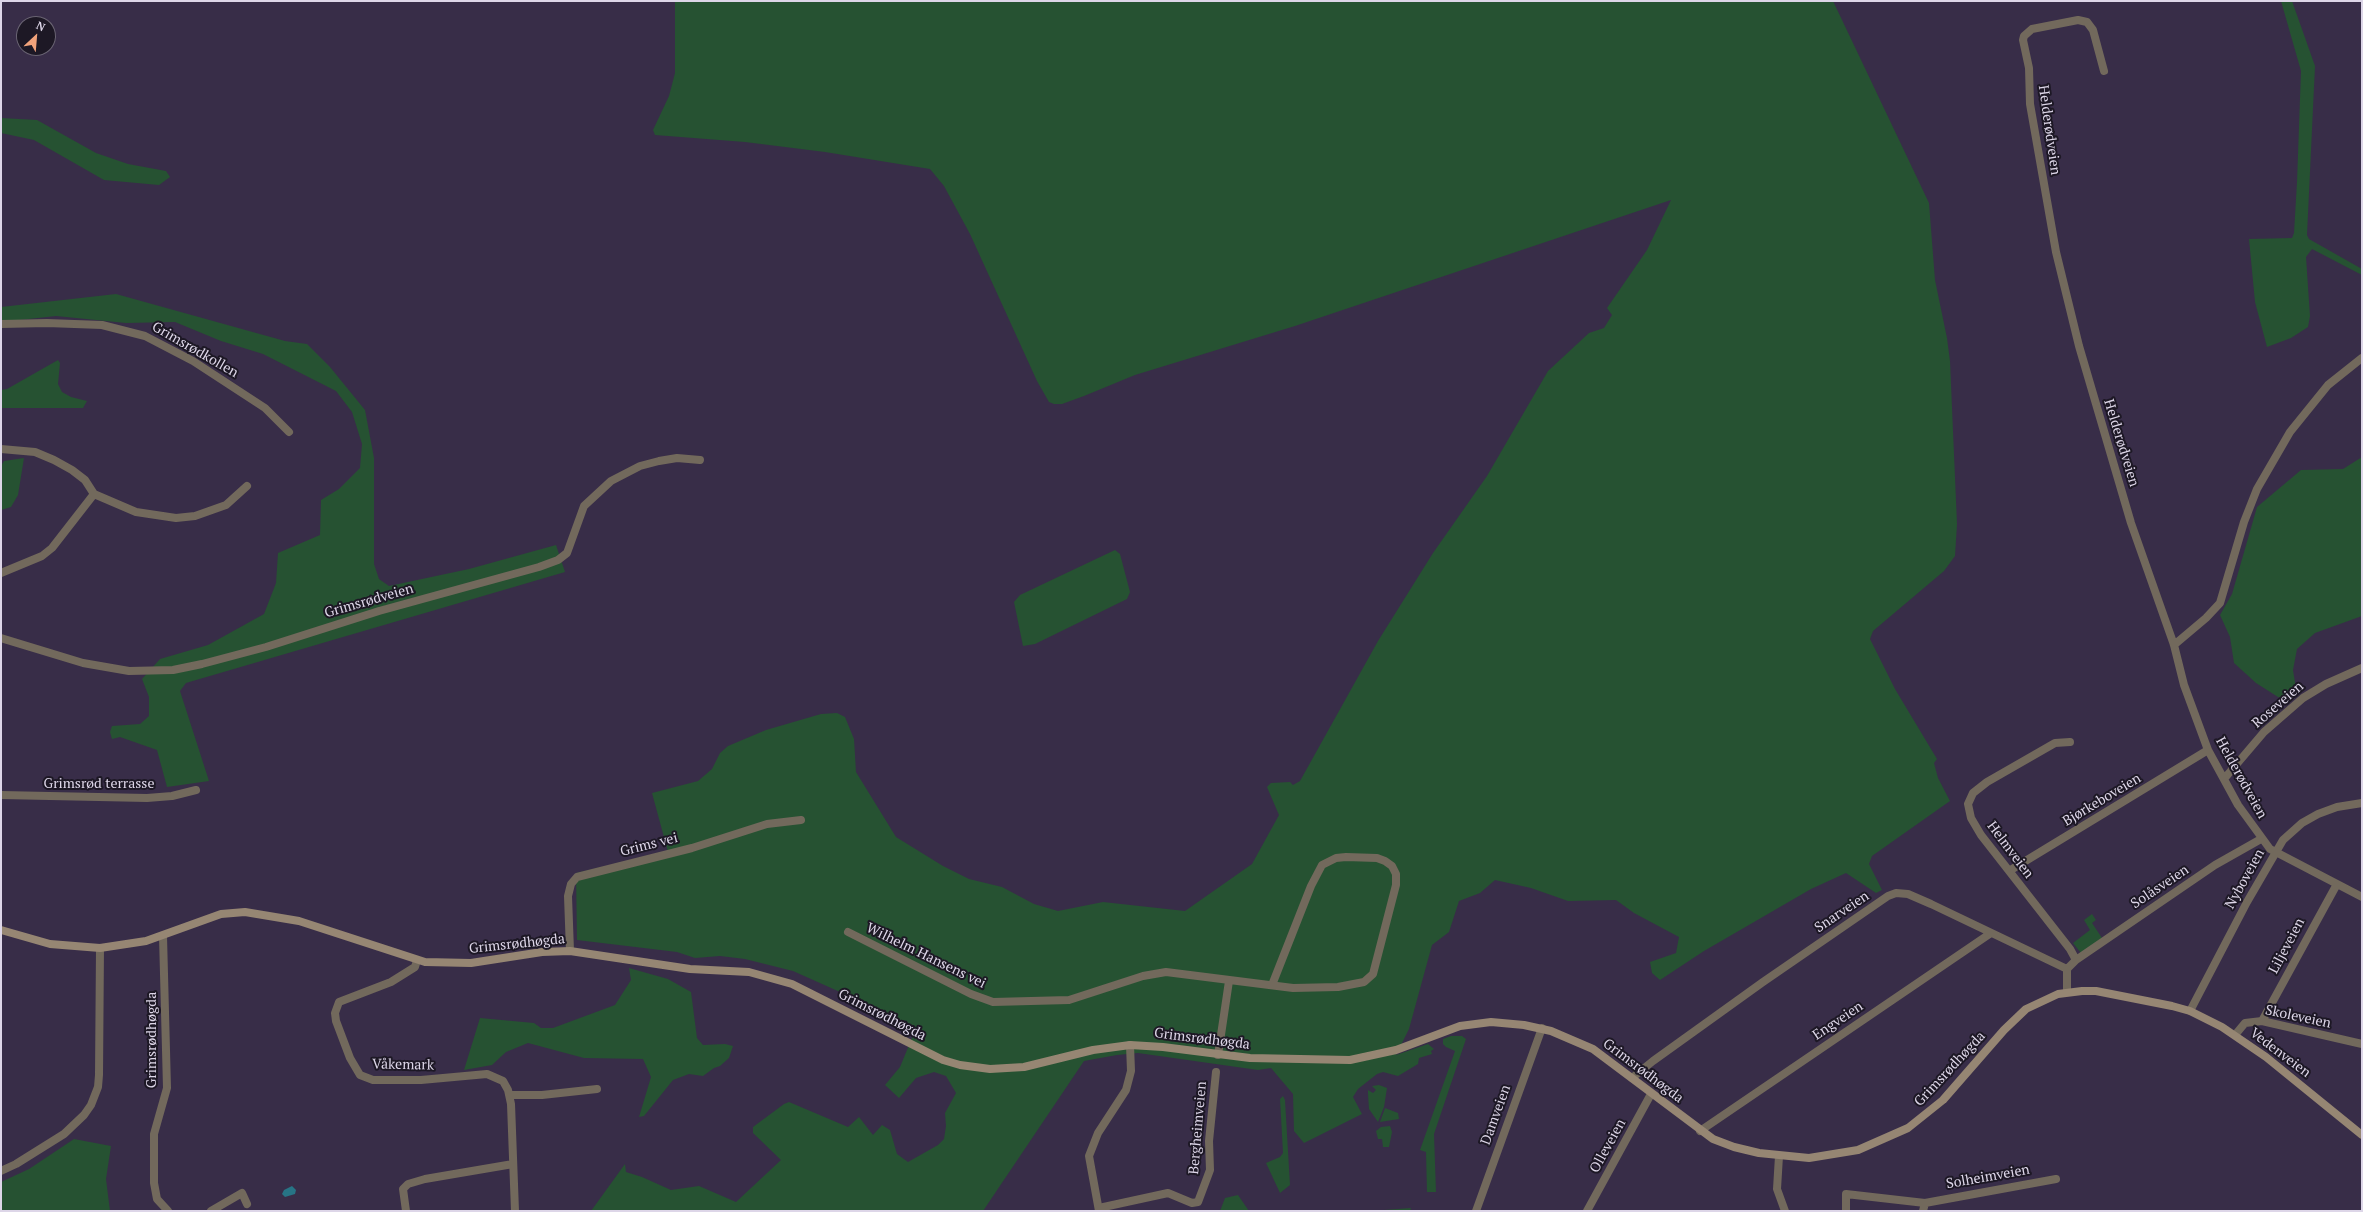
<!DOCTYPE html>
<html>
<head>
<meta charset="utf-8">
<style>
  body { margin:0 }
  #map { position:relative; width:2363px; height:1212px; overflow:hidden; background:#382d48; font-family:"PT Serif",serif }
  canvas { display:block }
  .frame { position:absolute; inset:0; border:2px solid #ddd6e8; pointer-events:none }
  .north { position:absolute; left:16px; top:16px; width:40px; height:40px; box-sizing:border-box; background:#1d1825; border:1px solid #6a6473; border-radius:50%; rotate:26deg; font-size:11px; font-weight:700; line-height:16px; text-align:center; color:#ddd6e8 }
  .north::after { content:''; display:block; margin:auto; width:14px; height:18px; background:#f1a27b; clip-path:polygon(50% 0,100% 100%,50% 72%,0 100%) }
</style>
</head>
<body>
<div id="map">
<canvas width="2363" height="1212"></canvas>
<div class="frame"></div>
<div class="north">N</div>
</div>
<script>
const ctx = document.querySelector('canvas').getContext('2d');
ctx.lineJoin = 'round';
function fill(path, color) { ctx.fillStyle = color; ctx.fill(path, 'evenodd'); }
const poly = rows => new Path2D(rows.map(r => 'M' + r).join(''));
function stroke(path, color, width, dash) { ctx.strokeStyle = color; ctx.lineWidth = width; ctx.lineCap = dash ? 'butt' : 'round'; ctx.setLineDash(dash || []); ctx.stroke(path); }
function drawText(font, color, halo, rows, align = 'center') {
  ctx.font = font + ' "PT Serif",serif'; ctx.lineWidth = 4; ctx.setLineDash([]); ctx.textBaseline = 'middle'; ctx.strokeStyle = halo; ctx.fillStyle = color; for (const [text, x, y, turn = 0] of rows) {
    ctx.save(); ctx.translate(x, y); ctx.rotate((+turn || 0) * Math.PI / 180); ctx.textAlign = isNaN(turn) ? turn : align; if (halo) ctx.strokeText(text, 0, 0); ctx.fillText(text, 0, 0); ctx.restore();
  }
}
const green = poly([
  [675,1,1833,1,1929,203,1935,280,1947,338,1950,361,1957,524,1955,556,1944,571,1873,631,1870,639,1895,689,1937,759,1934,763,1938,778,1950,801,1872,856,1869,864,1882,890,1876,893,1846,873,1811,889,1704,951,1660,980,1652,973,1650,962,1676,953,1679,937,1634,913,1616,900,1568,901,1531,888,1495,880,1480,893,1459,901,1449,932,1432,945,1409,1029,1396,1055,1428,1044,1434,1049,1431,1051,1432,1054,1419,1058,1418,1064,1398,1076,1383,1072,1377,1074,1358,1089,1353,1097,1362,1114,1304,1143,1294,1131,1293,1094,1271,1068,1258,1070,1138,1053,1117,1055,1084,1061,983,1211,591,1211,625,1164,626,1172,642,1177,671,1190,699,1186,736,1202,781,1160,753,1133,753,1127,784,1104,789,1102,848,1127,859,1117,873,1135,882,1125,890,1130,897,1154,908,1162,938,1145,944,1139,946,1126,945,1113,956,1093,946,1076,934,1072,916,1078,899,1098,885,1085,900,1067,914,1033,849,996,793,971,745,959,720,956,695,958,677,952,577,940,576,873,668,852,652,793,698,781,712,769,720,753,728,746,766,730,821,714,837,713,845,717,854,739,856,772,896,837,943,866,969,879,1002,887,1034,904,1058,911,1103,902,1185,911,1252,864,1279,815,1267,787,1271,783,1290,782,1293,785,1300,781,1378,641,1433,553,1487,476,1548,371,1589,333,1604,328,1612,315,1607,308,1647,250,1671,200,1295,326,1135,375,1084,396,1062,404,1054,404,1049,402,1037,381,970,234,944,186,930,169,825,152,745,142,655,135,653,130,669,96,675,73],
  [2281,1,2292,1,2315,66,2307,235,2309,239,2362,269,2362,275,2312,249,2306,257,2310,316,2308,327,2291,338,2267,347,2255,302,2249,239,2292,238,2294,233,2297,182,2301,71],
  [1,118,37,120,96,153,128,164,166,171,170,177,159,185,104,180,34,140,1,133],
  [116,294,285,341,307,344,330,367,365,410,374,458,374,564,379,579,389,586,469,569,556,545,565,572,186,683,180,691,209,781,167,787,157,750,120,737,112,739,110,732,112,726,140,724,149,716,149,697,142,679,160,659,208,645,264,614,276,583,278,553,320,535,321,500,339,489,360,468,362,444,352,412,336,391,263,354,221,341,175,322,126,323,56,316,1,322,1,307],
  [58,360,60,363,58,384,62,392,71,397,87,401,83,408,1,408,1,390,7,389],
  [2362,457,2362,616,2315,633,2297,649,2293,670,2297,695,2287,700,2278,697,2256,683,2234,663,2230,637,2220,615,2232,594,2257,507,2301,470,2343,469],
  [24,458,18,495,11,507,1,510,1,466,4,461],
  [1115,550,1120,554,1130,592,1127,599,1035,644,1023,646,1014,602,1020,595],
  [2092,914,2096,920,2092,923,2102,938,2081,953,2073,943,2090,930,2084,920],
  [629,968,668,979,691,992,697,1038,703,1045,725,1044,733,1046,729,1058,720,1066,714,1068,703,1076,689,1074,673,1080,644,1116,639,1117,651,1077,643,1059,584,1058,528,1043,506,1052,492,1065,464,1070,480,1018,534,1023,541,1028,553,1028,615,1005,631,980],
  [1451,1036,1462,1036,1466,1039,1434,1134,1436,1192,1427,1192,1426,1152,1420,1150,1455,1051,1446,1047,1443,1044,1443,1039],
  [1379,1085,1387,1088,1384,1107,1378,1122,1369,1109,1368,1094,1368,1090,1373,1093,1376,1090,1372,1086],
  [1283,1096,1285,1100,1290,1185,1280,1193,1266,1163,1280,1157,1283,1153,1280,1099],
  [1385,1108,1398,1113,1399,1119,1380,1122],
  [1390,1126,1392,1132,1389,1147,1383,1147,1382,1139,1378,1139,1376,1131,1381,1127],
  [74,1139,111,1146,106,1179,110,1211,1,1211,1,1182,29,1169],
  [1238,1195,1249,1211,1220,1211,1225,1198],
  [1411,1208,1410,1211,1371,1211]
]);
const water = poly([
  [292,1186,296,1190,295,1194,285,1197,282,1194,284,1190]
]);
const street = poly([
  [2104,71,2093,30,2087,22,2078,20,2032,29,2024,36,2023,40,2029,68,2030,104,2056,252,2079,346,2131,523,2174,645,2184,685,2208,750,2238,805,2270,849,2362,897],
  [1,324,47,323,102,325,145,336,193,361,265,408,289,432],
  [1,449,35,452,54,460,72,470,85,480,94,494,52,548,42,556,1,573],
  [94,494,136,512,176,518,195,516,226,505,247,486],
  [1,638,83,663,129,671,173,670,202,664,266,647,379,611,539,567,558,560,567,553,584,506,611,481,640,466,659,461,677,458,700,460],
  [2174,645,2206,618,2220,603,2244,522,2257,489,2290,432,2328,385,2362,358],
  [2224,779,2264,732,2303,698,2326,684,2362,668],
  [1,795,147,798,172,796,196,790],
  [2009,871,2208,750],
  [848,932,971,994,993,1002,1069,1000,1143,976,1166,972,1293,988,1338,987,1364,982,1373,974,1396,885,1396,874,1392,866,1385,861,1377,858,1346,857,1336,858,1322,865,1311,886,1272,985],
  [163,936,167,1088,154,1134,154,1183,157,1199,168,1211],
  [570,951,568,896,571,884,577,877,692,848,767,824,801,820],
  [417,960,415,967,391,982,339,1002,335,1013,336,1021,350,1058,360,1075,373,1080,421,1080,487,1074,503,1081,508,1090,511,1104,515,1211],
  [2076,960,2215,865,2261,839],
  [2067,969,2076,960,2070,949,1981,835,1971,818,1968,804,1973,793,1987,782,2055,743,2070,742],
  [2190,1011,2247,902,2283,840,2302,823,2318,814,2337,807,2362,803],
  [2262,1021,2337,884],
  [2235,1035,2245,1023,2262,1021,2362,1044],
  [1218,1055,1229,981],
  [1632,1078,1653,1061,1763,982,1888,896,1896,893,1908,894,1931,904,2067,969,2067,992],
  [510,1095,542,1095,597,1089],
  [1700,1131,1991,933],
  [1779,1156,1777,1189,1785,1211],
  [1,1171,16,1164,64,1134,84,1115,91,1105,98,1087,99,1075,100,948],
  [1099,1208,1168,1193,1192,1203,1198,1202,1210,1170,1209,1141,1216,1072],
  [211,1211,242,1193,247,1204],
  [406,1211,403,1189,408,1184,425,1179,513,1164],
  [1099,1211,1089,1156,1098,1133,1126,1090,1131,1071,1130,1045],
  [1476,1211,1542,1028],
  [1587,1211,1651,1094],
  [1846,1211,1846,1194,1925,1203,2056,1179],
  [1923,1211,1925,1203]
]);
const secondary = poly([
  [1,930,50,944,100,948,146,941,221,914,245,912,299,921,425,962,471,963,542,952,570,951,690,969,749,972,792,984,943,1060,960,1065,990,1069,1024,1067,1093,1050,1130,1045,1163,1047,1250,1058,1350,1060,1396,1050,1460,1026,1491,1022,1524,1025,1551,1031,1593,1049,1713,1139,1734,1147,1759,1153,1809,1158,1858,1150,1908,1128,1943,1100,2004,1030,2026,1009,2058,994,2082,991,2096,991,2172,1006,2190,1011,2222,1027,2266,1057,2362,1135]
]);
const streetNames = [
  ["Helderødveien",2049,130,82],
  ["Grimsrødkollen",195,350,30],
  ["Helderødveien",2121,443,73],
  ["Grimsrødveien",369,601,-16],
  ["Roseveien",2278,705,-41],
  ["Helderødveien",2241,778,61],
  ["Grimsrød terrasse",99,784],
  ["Bjørkeboveien",2102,800,-31],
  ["Grims vei",649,845,-14],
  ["Helmveien",2010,850,53],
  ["Nyboveien",2245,879,-61],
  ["Solåsveien",2160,887,-34],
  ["Snarveien",1842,912,-34],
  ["Grimsrødhøgda",517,944,-6],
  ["Liljeveien",2287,946,-62],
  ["Wilhelm Hansens vei",926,956,26],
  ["Grimsrødhøgda",882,1015,27],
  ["Skoleveien",2298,1017,12],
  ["Engveien",1838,1021,-34],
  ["Grimsrødhøgda",1202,1039,7],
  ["Grimsrødhøgda",152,1040,-90],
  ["Vedenveien",2280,1053,37],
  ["Våkemark",403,1065,1],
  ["Grimsrødhøgda",1950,1069,-47],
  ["Grimsrødhøgda",1643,1071,37],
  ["Damveien",1496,1115,-70],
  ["Bergheimveien",1198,1128,-85],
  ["Olleveien",1608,1146,-61],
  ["Solheimveien",1988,1177,-10]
];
fill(green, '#265232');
fill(water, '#277485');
stroke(street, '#72695c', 8);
stroke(secondary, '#968673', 8);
drawText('14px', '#ddd6e8', '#1d1825', streetNames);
</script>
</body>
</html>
